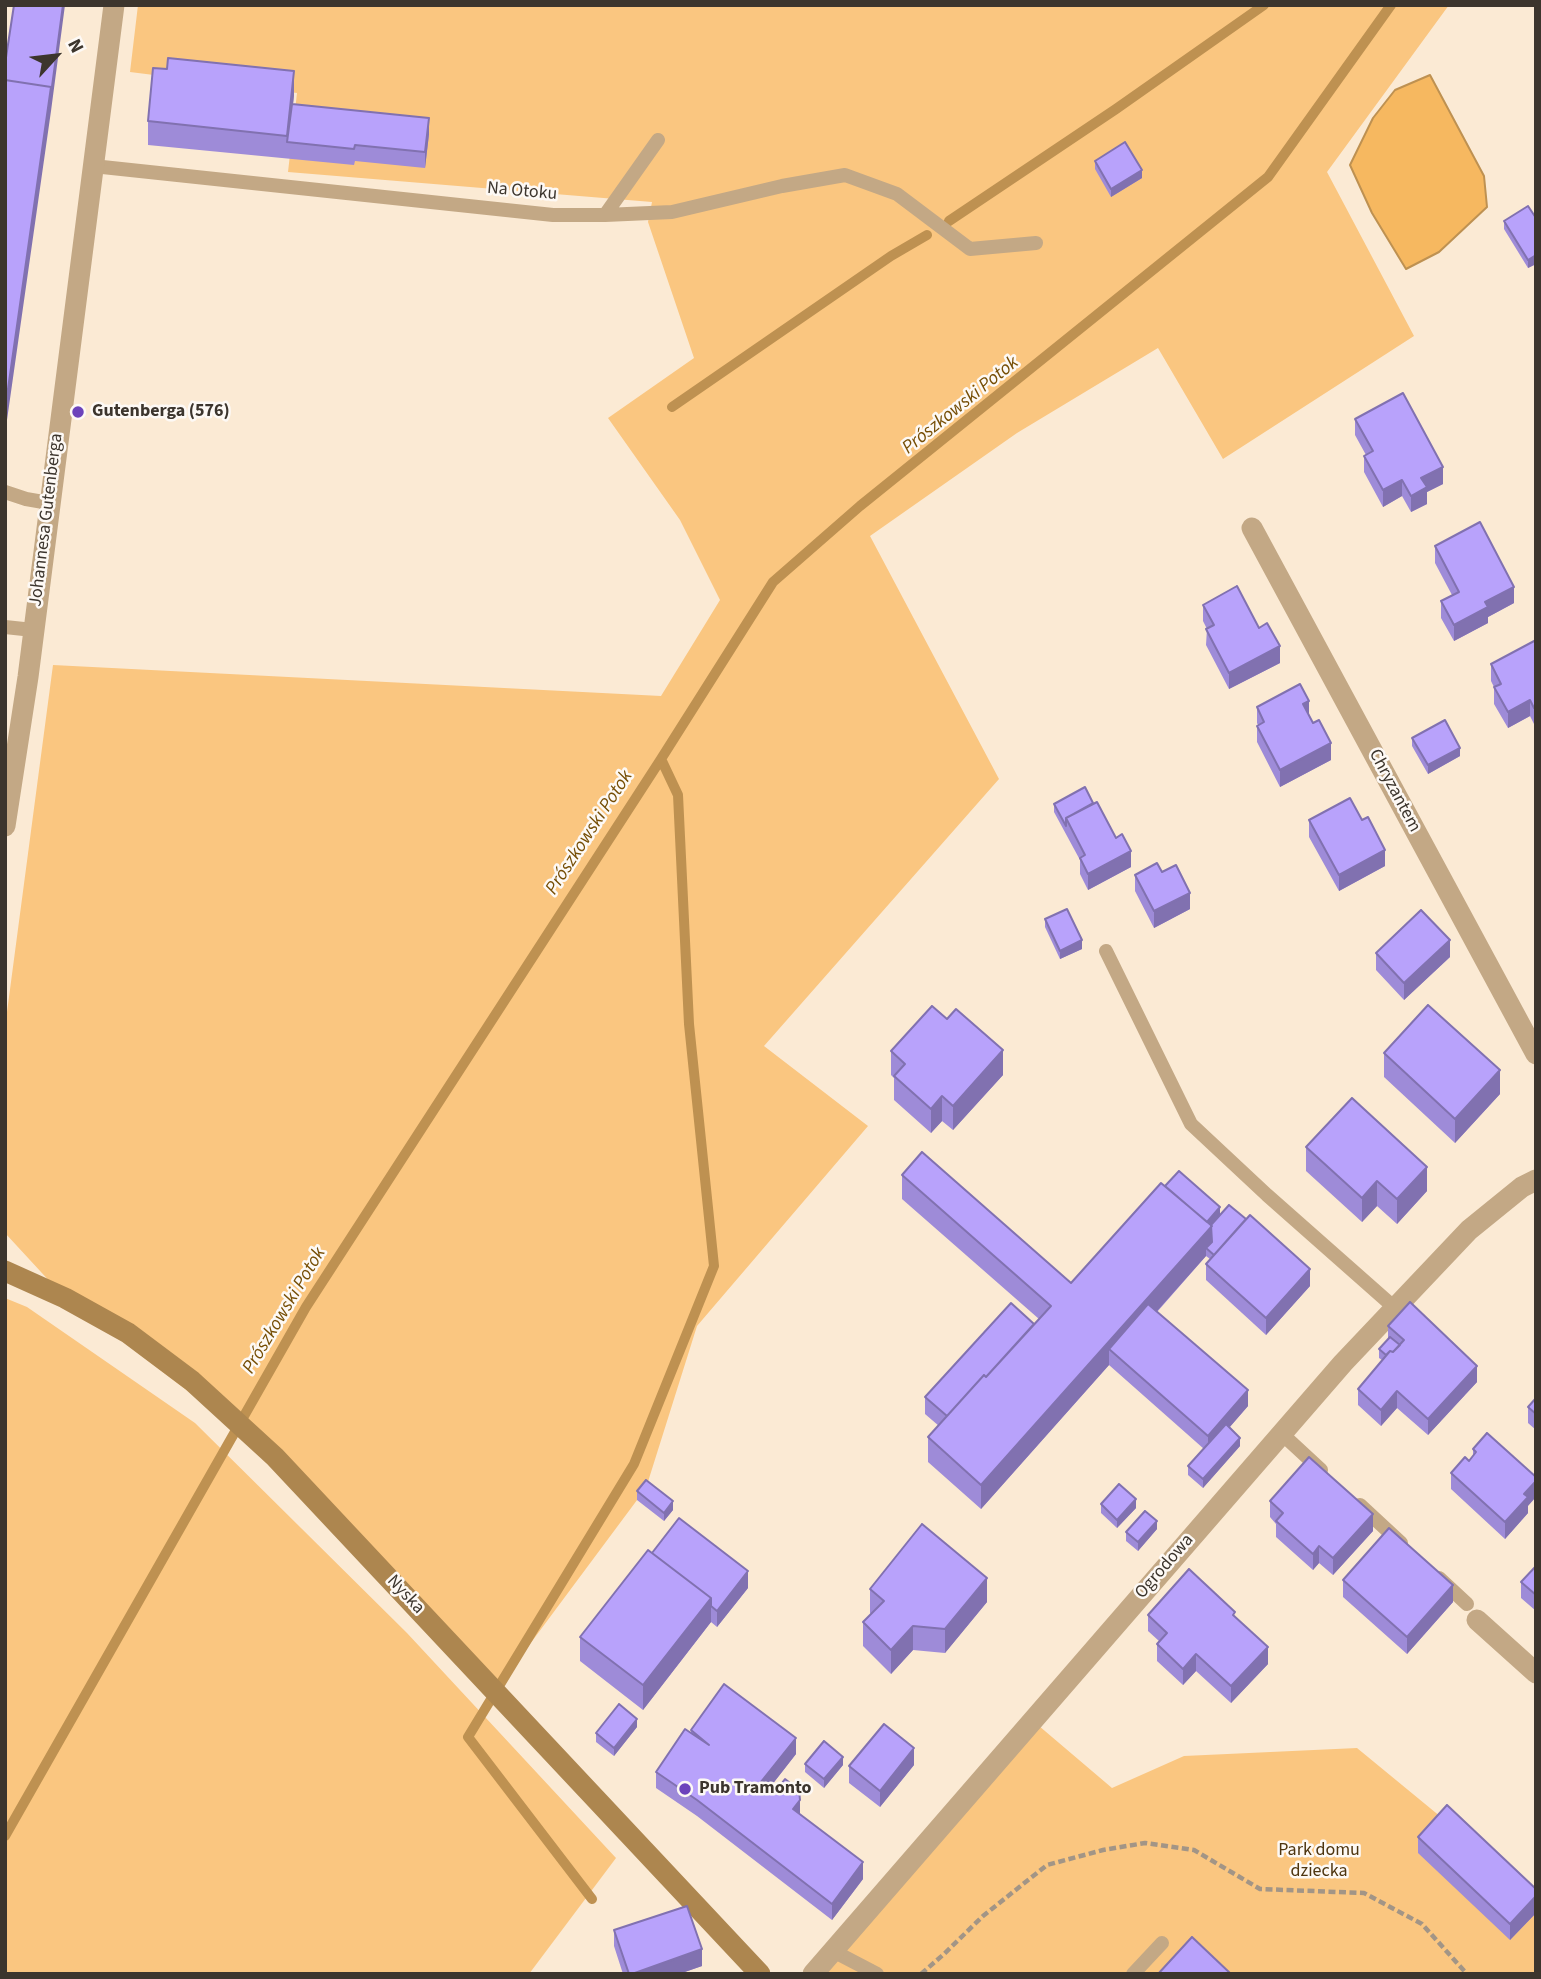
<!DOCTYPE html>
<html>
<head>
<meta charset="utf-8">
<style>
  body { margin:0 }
  #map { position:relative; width:1541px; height:1979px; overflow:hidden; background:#fbead4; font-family:"Source Sans 3",sans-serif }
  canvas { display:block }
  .frame { position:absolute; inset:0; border:7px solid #3c352d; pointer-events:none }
  .north { position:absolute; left:21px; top:21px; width:70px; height:70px; -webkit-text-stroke:5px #fdf9f5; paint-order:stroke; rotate:63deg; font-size:19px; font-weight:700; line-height:28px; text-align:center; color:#3c352d }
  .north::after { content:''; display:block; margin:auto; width:24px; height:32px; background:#3c352d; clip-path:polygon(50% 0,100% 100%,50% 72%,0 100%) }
</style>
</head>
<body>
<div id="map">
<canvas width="1541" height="1979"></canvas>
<div class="frame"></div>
<div class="north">N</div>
</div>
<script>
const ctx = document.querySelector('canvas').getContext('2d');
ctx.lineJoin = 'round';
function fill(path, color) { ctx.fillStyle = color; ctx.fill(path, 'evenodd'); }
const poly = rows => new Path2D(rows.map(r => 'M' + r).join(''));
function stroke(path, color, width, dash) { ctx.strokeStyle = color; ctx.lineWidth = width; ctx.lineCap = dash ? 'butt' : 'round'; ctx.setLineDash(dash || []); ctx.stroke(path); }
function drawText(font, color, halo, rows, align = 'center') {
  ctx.font = font + ' "Source Sans 3",sans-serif'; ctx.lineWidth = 5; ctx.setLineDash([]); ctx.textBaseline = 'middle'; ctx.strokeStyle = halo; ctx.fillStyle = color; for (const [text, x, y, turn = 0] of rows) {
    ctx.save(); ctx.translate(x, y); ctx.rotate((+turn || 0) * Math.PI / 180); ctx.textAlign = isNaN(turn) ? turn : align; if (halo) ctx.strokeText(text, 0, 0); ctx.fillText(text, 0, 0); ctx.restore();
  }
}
const green = poly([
  [138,5,1449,5,1327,172,1414,336,1223,459,1158,348,1017,433,870,536,999,779,764,1046,868,1126,697,1326,646,1488,495,1691,275,1457,65,1298,5,1233,5,1027,53,665,661,696,720,600,680,520,608,418,694,358,648,222,652,202,288,172,297,93,130,72],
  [5,1298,27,1307,195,1423,407,1633,616,1858,529,1974,5,1974],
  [1032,1720,1112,1788,1184,1756,1357,1748,1447,1822,1536,1906,1536,1974,813,1974]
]);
const water = poly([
  [1430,75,1484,176,1487,207,1439,252,1406,269,1372,213,1350,165,1373,118,1395,90,1430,75]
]);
const stream = poly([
  [949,221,1116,109,1264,5],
  [672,407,891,256,927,235],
  [5,1836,306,1307,661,759,773,582,860,506,1268,177,1391,5],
  [592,1899,468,1737,634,1464,714,1266,689,1024,678,795,661,759]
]);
const path = poly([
  [921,1974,944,1954,983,1916,1047,1865,1103,1850,1145,1843,1194,1850,1260,1889,1364,1893,1422,1924,1467,1974]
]);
const lane = poly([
  [93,166,553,215,605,215,672,212,782,186,845,175,897,194,970,249,1036,243],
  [605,215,658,140],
  [5,492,26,499,49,503],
  [5,627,33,630],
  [1106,951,1191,1124,1267,1195,1396,1309],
  [1281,1433,1321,1470],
  [1360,1505,1401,1543],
  [1439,1578,1467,1604],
  [833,1951,877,1974],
  [1133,1974,1162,1943]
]);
const street = poly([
  [1252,528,1536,1054],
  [5,826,28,677,114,5],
  [1477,1620,1536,1673],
  [813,1974,1343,1363,1469,1230,1522,1187,1536,1180]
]);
const secondary = poly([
  [5,1271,65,1298,128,1333,192,1381,275,1457,760,1974]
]);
const wall = poly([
  [294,95,293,104,429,134,425,168,355,161,354,165,148,145,148,121],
  [1095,161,1142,178,1111,197,1095,169],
  [1536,218,1536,264,1528,268,1504,229,1504,221],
  [1355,419,1443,484,1427,492,1427,504,1411,512,1402,496,1383,507,1364,472,1364,456,1366,455,1355,435],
  [1435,546,1514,603,1488,617,1488,623,1454,641,1441,618,1441,601,1452,595,1435,563],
  [1203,605,1259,628,1280,663,1229,689,1206,645,1207,629,1203,621],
  [1536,640,1536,724,1534,724,1530,716,1508,728,1494,704,1494,687,1491,681,1491,664],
  [1257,707,1309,715,1331,760,1280,787,1257,742,1257,726,1258,725,1257,723],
  [1412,738,1460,756,1428,774,1412,746],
  [1054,804,1131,867,1088,890,1080,874,1080,860,1054,812],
  [1309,820,1362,820,1385,866,1339,891,1309,837],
  [1162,872,1190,909,1154,928,1135,891,1135,875],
  [1045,919,1082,949,1060,959,1045,927],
  [1376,953,1450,957,1404,1000,1376,970],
  [891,1051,1003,1075,953,1130,942,1121,931,1133,894,1100,894,1078,891,1075],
  [1384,1053,1500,1094,1455,1143,1384,1077],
  [1306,1147,1427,1191,1397,1224,1377,1206,1362,1222,1306,1171],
  [902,1175,1071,1283,1165,1186,1220,1215,1310,1286,1266,1335,1206,1280,1206,1264,1210,1259,1206,1256,1157,1312,1248,1406,1229,1428,1240,1446,1203,1488,1188,1475,1188,1466,1204,1449,1109,1365,981,1509,928,1462,928,1437,939,1426,925,1414,925,1397,1034,1324,1039,1319,902,1199],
  [1388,1326,1477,1382,1428,1435,1397,1408,1381,1426,1358,1405,1358,1389,1382,1360,1379,1358,1379,1349,1388,1339],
  [1536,1398,1536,1430,1528,1423,1528,1407],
  [1473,1449,1528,1506,1528,1513,1505,1539,1451,1489,1451,1473,1469,1461,1473,1457],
  [637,1491,673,1510,664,1521,637,1500],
  [1270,1501,1373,1531,1333,1575,1319,1563,1313,1570,1276,1537,1276,1524,1270,1517],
  [1101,1504,1136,1508,1117,1528,1101,1513],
  [1157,1529,1138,1551,1126,1541,1126,1532],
  [1536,1566,1536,1611,1521,1598,1521,1582],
  [1343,1580,1453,1602,1407,1654,1343,1597],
  [748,1588,717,1627,711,1622,643,1710,580,1661,580,1637],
  [870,1589,987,1602,945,1653,913,1650,891,1674,863,1646,863,1622,871,1614,870,1613],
  [1148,1615,1235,1617,1268,1664,1231,1703,1196,1671,1183,1685,1157,1661,1157,1644,1159,1641,1148,1631],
  [637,1727,614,1756,596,1742,596,1733],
  [691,1730,796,1754,768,1790,800,1814,863,1879,832,1920,697,1816,656,1788,656,1772,691,1733],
  [805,1764,843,1765,824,1788,805,1772],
  [914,1765,880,1807,849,1783,849,1766],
  [1418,1837,1536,1889,1536,1913,1510,1940,1418,1853],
  [614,1930,702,1966,679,1974,623,1974,614,1946]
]);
const shadedWall = poly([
  [63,5,65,5,51,111,51,94],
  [294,71,294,95,289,142,287,142,287,160,287,136],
  [51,87,51,111,5,434,5,410],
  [429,118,429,134,425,168,425,152],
  [1142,170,1142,178,1111,197,1111,189],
  [1536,255,1536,264,1528,268,1528,260],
  [1443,467,1443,484,1427,492,1427,504,1411,512,1411,496,1421,478],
  [1402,480,1402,496,1383,507,1383,490],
  [1514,587,1514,603,1488,617,1488,623,1454,641,1454,625,1485,602],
  [1280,646,1280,663,1229,689,1229,673],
  [1530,700,1530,716,1508,728,1508,712],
  [1309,701,1309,717,1303,704],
  [1536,707,1536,724,1534,724,1534,708],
  [1331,743,1331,760,1280,787,1280,770],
  [1460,748,1460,756,1428,774,1428,765],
  [1385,850,1385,866,1339,891,1339,875],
  [1131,851,1131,867,1088,890,1088,874],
  [1190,893,1190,909,1154,928,1154,911],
  [1082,940,1082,949,1060,959,1060,951],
  [1450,940,1450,957,1404,1000,1404,983],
  [1003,1050,1003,1075,953,1130,953,1106],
  [1500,1070,1500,1094,1455,1143,1455,1119],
  [942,1096,942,1121,931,1133,931,1109],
  [1427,1167,1427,1191,1397,1224,1397,1199],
  [1377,1181,1377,1206,1362,1222,1362,1198],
  [1220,1207,1220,1223,1212,1250,1206,1248,1206,1256,1117,1356,1109,1349,1109,1365,981,1509,981,1485],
  [1310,1269,1310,1286,1266,1335,1266,1318],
  [1477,1366,1477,1382,1428,1435,1428,1419],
  [1248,1390,1248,1406,1208,1452,1208,1436],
  [1397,1391,1397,1408,1381,1426,1381,1410],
  [1240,1438,1240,1446,1203,1488,1203,1479],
  [1536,1481,1536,1497,1528,1506,1528,1513,1505,1539,1505,1522,1524,1494],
  [1136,1499,1136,1508,1117,1528,1117,1520],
  [673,1501,673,1510,664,1521,664,1513],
  [1373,1514,1373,1531,1333,1575,1333,1558],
  [1157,1521,1157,1529,1138,1551,1138,1542],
  [1319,1546,1319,1563,1313,1570,1313,1554],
  [748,1571,748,1588,717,1627,717,1611],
  [987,1578,987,1602,945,1653,945,1629],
  [1453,1585,1453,1602,1407,1654,1407,1637],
  [711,1598,711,1622,643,1710,643,1685],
  [913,1626,913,1650,891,1674,891,1650],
  [1268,1647,1268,1664,1231,1703,1231,1686],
  [1196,1654,1196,1671,1183,1685,1183,1669],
  [637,1719,637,1727,614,1756,614,1748],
  [796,1738,796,1754,760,1800,760,1783],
  [914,1748,914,1765,880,1807,880,1791],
  [843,1757,843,1765,824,1788,824,1779],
  [800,1800,800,1817,793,1809],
  [863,1862,863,1879,832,1920,832,1904],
  [1536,1896,1536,1913,1510,1940,1510,1924],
  [702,1949,702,1966,679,1974,632,1974]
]);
const building = poly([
  [14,5,63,5,51,94,51,87,5,80,5,64,14,5],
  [168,58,294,71,287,136,148,121,153,68,167,69,168,58],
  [5,80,51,87,5,410,5,80],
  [292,104,429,118,425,152,355,145,354,149,287,142,292,104],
  [1125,142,1142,170,1111,189,1095,161,1125,142],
  [1528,206,1536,218,1536,255,1528,260,1504,221,1528,206],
  [1403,393,1443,467,1421,478,1427,487,1411,496,1402,480,1383,490,1364,456,1373,451,1355,419,1403,393],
  [1480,522,1514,587,1485,602,1488,607,1454,625,1441,601,1459,592,1435,546,1480,522],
  [1237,586,1259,628,1267,623,1280,646,1229,673,1206,629,1214,625,1203,605,1237,586],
  [1536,640,1536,707,1534,708,1530,700,1508,712,1494,687,1501,684,1491,664,1536,640],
  [1300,684,1309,701,1303,704,1313,723,1319,720,1331,743,1280,770,1257,726,1264,722,1257,707,1300,684],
  [1445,720,1460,748,1428,765,1412,738,1445,720],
  [1085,787,1093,803,1066,818,1066,826,1054,804,1085,787],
  [1350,798,1362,820,1368,817,1385,850,1339,875,1309,820,1350,798],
  [1097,802,1116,838,1122,834,1131,851,1088,874,1080,858,1085,855,1066,818,1097,802],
  [1157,863,1162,872,1176,865,1190,893,1154,911,1135,875,1157,863],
  [1067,909,1082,940,1060,951,1045,919,1067,909],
  [1421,910,1450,940,1404,983,1376,953,1421,910],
  [1428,1005,1500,1070,1455,1119,1384,1053,1428,1005],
  [932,1006,947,1019,956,1009,1003,1050,953,1106,942,1096,931,1109,894,1076,905,1064,891,1051,932,1006],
  [1352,1098,1427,1167,1397,1199,1377,1181,1362,1198,1306,1147,1352,1098],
  [922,1152,1071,1283,1161,1183,1212,1226,981,1485,928,1437,984,1375,986,1377,1051,1306,902,1175,922,1152],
  [1179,1171,1220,1207,1207,1222,1165,1186,1179,1171],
  [1229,1205,1246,1219,1214,1255,1206,1248,1212,1242,1211,1225,1229,1205],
  [1250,1215,1310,1269,1266,1318,1206,1264,1250,1215],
  [1410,1302,1477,1366,1428,1419,1397,1391,1381,1410,1358,1389,1390,1351,1393,1352,1404,1340,1388,1326,1410,1302],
  [1011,1303,1034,1324,986,1377,984,1375,947,1416,925,1397,1011,1303],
  [1148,1304,1248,1390,1208,1436,1109,1349,1148,1304],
  [1390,1337,1400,1345,1393,1352,1390,1351,1386,1355,1379,1349,1390,1337],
  [1536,1398,1536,1414,1528,1407,1536,1398],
  [1226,1424,1240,1438,1203,1479,1188,1466,1226,1424],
  [1487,1433,1536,1477,1536,1481,1524,1494,1528,1497,1505,1522,1451,1473,1465,1457,1469,1461,1476,1452,1473,1449,1487,1433],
  [1309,1457,1373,1514,1333,1558,1319,1546,1313,1554,1276,1521,1283,1513,1270,1501,1309,1457],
  [646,1480,673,1501,664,1513,637,1491,646,1480],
  [1119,1484,1136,1499,1117,1520,1101,1504,1119,1484],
  [1145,1511,1157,1521,1138,1542,1126,1532,1145,1511],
  [679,1518,748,1571,717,1611,711,1606,711,1598,652,1553,679,1518],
  [922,1524,987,1578,945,1629,913,1626,891,1650,863,1622,884,1601,870,1589,922,1524],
  [1389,1528,1453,1585,1407,1637,1343,1580,1389,1528],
  [648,1550,711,1598,643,1685,580,1637,648,1550],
  [1536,1566,1536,1595,1521,1582,1536,1566],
  [1189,1569,1235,1612,1233,1615,1268,1647,1231,1686,1196,1654,1183,1669,1157,1644,1167,1633,1148,1615,1189,1569],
  [724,1684,796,1738,760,1783,773,1794,785,1779,799,1790,800,1800,793,1809,863,1862,832,1904,697,1800,656,1772,685,1729,709,1745,691,1730,724,1684],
  [619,1704,637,1719,614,1748,596,1733,619,1704],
  [884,1724,914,1748,880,1791,849,1766,884,1724],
  [824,1741,843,1757,824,1779,805,1764,824,1741],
  [1447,1805,1536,1889,1536,1896,1510,1924,1418,1837,1447,1805],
  [687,1906,702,1949,632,1974,629,1974,614,1930,687,1906],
  [1192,1937,1231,1974,1158,1974,1192,1937]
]);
const markers = [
  [78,412,7,"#6c43bb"],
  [685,1789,7,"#6c43bb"]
];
const streetNames = [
  ["Na Otoku",522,192,5],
  ["Johannesa Gutenberga",47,520,-83],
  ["Chryzantem",1394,791,62],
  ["Ogrodowa",1165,1567,-49],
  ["Nyska",405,1595,47]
];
const poiNames = [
  ["Gutenberga (576)",92,412],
  ["Pub Tramonto",699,1789]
];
const parkNames = [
  ["Park domu",1319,1851],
  ["dziecka",1319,1872]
];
const waterNames = [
  ["Prószkowski Potok",961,406,-39],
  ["Prószkowski Potok",590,833,-57],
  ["Prószkowski Potok",285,1311,-59]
];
fill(green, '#fac680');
fill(water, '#f6b860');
stroke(water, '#be9151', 2);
stroke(stream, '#be9151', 10);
stroke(path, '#a29586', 4.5, [7, 3.5]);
stroke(lane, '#c3a885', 14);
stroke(street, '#c3a885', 21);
stroke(secondary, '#ad864f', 21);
fill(wall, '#9e8bd8');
fill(shadedWall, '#8171b0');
fill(building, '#b8a2fb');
stroke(building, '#8171b0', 2);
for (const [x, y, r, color] of markers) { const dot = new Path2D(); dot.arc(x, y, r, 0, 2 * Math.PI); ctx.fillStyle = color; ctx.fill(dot); stroke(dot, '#fdf9f5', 2.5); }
drawText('18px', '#3c352d', '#fdf9f5', streetNames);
drawText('bold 18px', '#3c352d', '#fdf9f5', poiNames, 'left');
drawText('18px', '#4e350f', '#fdf9f5', parkNames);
drawText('italic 19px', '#764e05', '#fdf9f5', waterNames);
</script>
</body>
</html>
